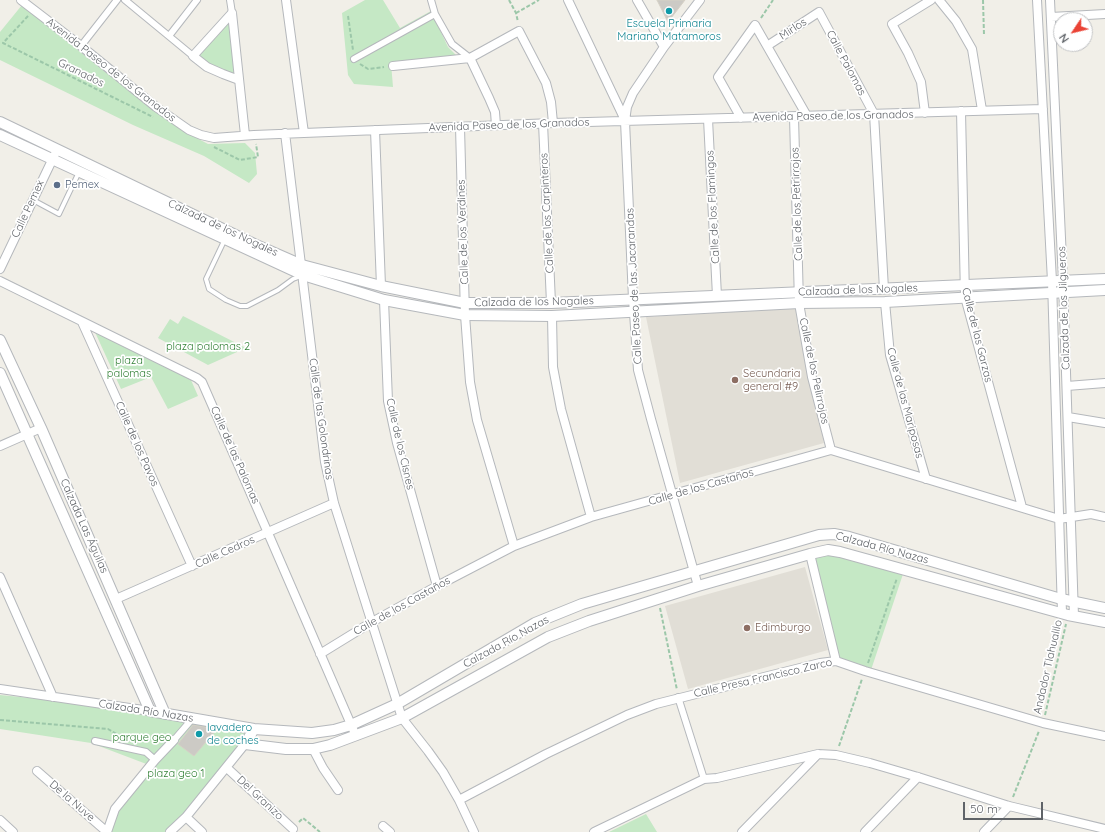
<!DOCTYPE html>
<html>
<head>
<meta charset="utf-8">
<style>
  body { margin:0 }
  #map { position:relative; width:1105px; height:832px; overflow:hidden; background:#f1efe8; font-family:Quicksand,sans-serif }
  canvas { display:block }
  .north { position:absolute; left:1053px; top:12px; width:40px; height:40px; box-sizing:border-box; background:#fff; border:1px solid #bfc1c3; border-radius:50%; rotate:235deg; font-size:11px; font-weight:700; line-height:16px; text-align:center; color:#5f6368 }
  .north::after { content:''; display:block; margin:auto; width:14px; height:18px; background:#ea4335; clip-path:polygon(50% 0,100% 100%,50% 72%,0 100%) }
  .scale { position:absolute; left:963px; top:802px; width:80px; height:18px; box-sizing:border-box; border:2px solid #5f6368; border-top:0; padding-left:5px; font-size:12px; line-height:14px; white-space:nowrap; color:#5f6368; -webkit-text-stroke:3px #fff; paint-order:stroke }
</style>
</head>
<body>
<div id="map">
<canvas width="1105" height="832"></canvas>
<div class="north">N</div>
<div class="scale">50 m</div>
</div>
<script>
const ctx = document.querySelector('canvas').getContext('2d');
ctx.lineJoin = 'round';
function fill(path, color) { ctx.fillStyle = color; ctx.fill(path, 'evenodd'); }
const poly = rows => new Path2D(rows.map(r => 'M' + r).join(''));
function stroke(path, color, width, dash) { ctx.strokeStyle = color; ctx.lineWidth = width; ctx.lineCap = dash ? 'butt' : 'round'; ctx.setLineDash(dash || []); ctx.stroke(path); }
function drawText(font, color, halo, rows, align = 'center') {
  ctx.font = font + ' Quicksand,sans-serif'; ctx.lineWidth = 3.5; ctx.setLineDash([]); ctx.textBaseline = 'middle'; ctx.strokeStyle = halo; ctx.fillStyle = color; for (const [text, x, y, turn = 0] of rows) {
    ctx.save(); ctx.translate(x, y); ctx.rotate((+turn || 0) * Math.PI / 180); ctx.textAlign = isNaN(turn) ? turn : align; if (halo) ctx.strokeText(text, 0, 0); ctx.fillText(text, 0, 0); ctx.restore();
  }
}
const education = poly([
  [797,308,824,443,680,483,646,317],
  [805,567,828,650,688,689,665,606]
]);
const green = poly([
  [365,0,383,0,400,28,431,11,448,47,458,57,391,63,393,87,354,84,348,75,342,13],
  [22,5,143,102,191,135,208,144,245,143,255,153,257,174,249,183,204,156,133,125,0,60,0,32],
  [230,20,238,78,217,68,197,56],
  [183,316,246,348,208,365,158,338,170,319,178,324],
  [94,330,191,380,198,396,168,409,151,377,121,389],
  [833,553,903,574,871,670,838,659,814,557],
  [0,695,82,703,187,723,149,765,91,743,0,729],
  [193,721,252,730,185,816,166,832,111,832,117,810],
  [646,814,657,832,609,832]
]);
const building = poly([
  [657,0,685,0,668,22,657,0],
  [193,725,217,729,194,756,178,744,193,725]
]);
const path = poly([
  [509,0,516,13,518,22],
  [983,0,984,35],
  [516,13,539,0],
  [28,16,3,43,153,117],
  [348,16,353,50],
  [761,18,773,0],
  [360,64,368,69,384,67],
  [214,147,240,160,258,157,256,144],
  [660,608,677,690],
  [868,663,897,578],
  [1045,715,1066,624],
  [0,720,108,729,123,738],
  [839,746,862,679],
  [1013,797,1039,731],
  [299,822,303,818,320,832]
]);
const service = poly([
  [33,200,59,214,79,172],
  [225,239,206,279,209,289,226,300,240,306,247,306,278,290,293,279,301,276]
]);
const pedestrian = poly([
  [125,0,193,56],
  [230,0,232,13],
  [431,0,435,14,452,44,470,58],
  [169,36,197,0],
  [81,46,117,0],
  [354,59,435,14],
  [678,697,704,779],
  [174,740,193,718],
  [95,741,146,752,155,760]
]);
const minor = poly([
  [21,0,81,46,156,107,189,130,201,135,214,138,254,135,553,123,1043,109],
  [286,0,304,133],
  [568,0,625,120],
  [637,0,664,47],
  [939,0,956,21,972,49,982,110],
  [1037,0,1052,281,1062,613],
  [1050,0,1063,281,1074,616],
  [232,13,245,135],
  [232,13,193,56,207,67,223,74,239,80],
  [1051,17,1105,14],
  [767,46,819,12,874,114,884,289],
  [470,58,489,98,495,112,496,125],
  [393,66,470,58,519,31,546,83,551,102,553,123],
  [961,111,965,297,1022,507],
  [925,113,921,82,908,53,892,24,931,0],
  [794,117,799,303,812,377,831,450],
  [741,118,718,77,755,25,807,116],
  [708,119,717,296],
  [543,123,551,303],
  [460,127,465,315,470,382,477,420,514,546],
  [375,130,381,286],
  [285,133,325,462,334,503,402,718,428,751,443,772,459,800,474,832],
  [0,269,55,154],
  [0,281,197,378,202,382,268,533,356,736],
  [384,300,388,401,397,443,437,586],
  [885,302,890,355,926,479],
  [552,316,553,367,561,409,591,517],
  [82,322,192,566],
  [1067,386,1105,383],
  [1068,417,1105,423],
  [0,446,41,428],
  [810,554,836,661],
  [0,577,53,697],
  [698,586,651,419,638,370,633,299,625,121,627,107,633,93,664,47,700,0],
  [116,599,334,503],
  [320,654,372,622,437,586,514,546,591,517,831,450,1059,519,1091,514,1105,517],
  [0,689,150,711],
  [313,749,323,768,338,790],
  [227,768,293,829],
  [37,771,107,832],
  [459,800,546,754,627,715,656,704,820,663,836,661,865,671,1043,723,1105,736],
  [186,817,202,832],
  [0,820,13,832],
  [383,826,390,832],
  [107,832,115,809,155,760,174,740],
  [170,832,186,817,245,744],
  [594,832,704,779,717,778,818,754,836,755,870,763,918,777,1009,806,1105,829],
  [742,832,818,754],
  [865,832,918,777],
  [984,832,1009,806]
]);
const tertiary = poly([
  [0,122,254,244,302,265,381,286,465,303,551,303,1105,279],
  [0,135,303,275,384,300,465,315,552,316,799,303,885,302,1105,290],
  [0,340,41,428,165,714],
  [0,373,150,711,254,729,312,733,334,730,351,725,397,704,535,623,582,604,819,535,834,534,849,537,1061,599,1105,608],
  [254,729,245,744,286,749,313,749,330,745,402,718,548,637,589,621,698,586,810,554,828,550,840,552,1068,615,1105,622]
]);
const markers = [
  [669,11,4,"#0f9aa8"],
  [57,185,4,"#5c6f8a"],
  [735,380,4,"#8d6e63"],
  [747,628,4,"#8d6e63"],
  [199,734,4,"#0f9aa8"]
];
const cultureNames = [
  ["Escuela Primaria",669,24],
  ["Mariano Matamoros",669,37],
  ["lavadero",207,728,"left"],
  ["de coches",207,741,"left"]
];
const streetNames = [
  ["Mirlos",793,29,-33],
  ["Calle Palomas",846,63,62],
  ["Avenida Paseo de los Granados",111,70,38],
  ["Granados",81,73,26],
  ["Avenida Paseo de los Granados",833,116,-1],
  ["Avenida Paseo de los Granados",509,125,-2],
  ["Calle de los Petrirrojos",797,204,-92],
  ["Calle de los Flamingos",713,207,-93],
  ["Calle Pemex",28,209,-65],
  ["Calle de los Carpinteros",547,213,-93],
  ["Calzada de los Nogales",223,228,25],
  ["Calle de los Verdines",463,232,-92],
  ["Calle Paseo de las Jacarandas",634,286,-93],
  ["Calzada de los Nogales",858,290,-2],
  ["Calzada de los Nogales",534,302,-1],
  ["Calzada de los Jilgueros",1064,308,-92],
  ["Calle de las Garzas",977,335,76],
  ["Calle de los Pelirrojos",814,371,78],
  ["Calle de las Mariposas",905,403,75],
  ["Calle de las Golondrinas",321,419,82],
  ["Calle de los Pavos",137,444,66],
  ["Calle de los Cisnes",400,444,77],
  ["Calle de las Palomas",235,455,66],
  ["Calle de los Castaños",701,487,-16],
  ["Calzada Las Águilas",84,526,66],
  ["Calzada Río Nazas",882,548,15],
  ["Calle Cedros",225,552,-24],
  ["Calle de los Castaños",402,606,-29],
  ["Calzada Río Nazas",506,642,-29],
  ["Andador Tlahualilo",1048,667,-77],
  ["Calle Presa Francisco Zarco",763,678,-13],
  ["Calzada Río Nazas",146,711,9],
  ["Del Granizo",260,798,43],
  ["De la Nuve",72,801,41]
];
const serviceNames = [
  ["Pemex",65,185]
];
const parkNames = [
  ["plaza palomas 2",208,347],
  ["plaza",129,361],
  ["palomas",129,374],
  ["parque geo",142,738],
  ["plaza geo 1",176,774]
];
const educationNames = [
  ["Secundaria",743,374],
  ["general #9",743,387],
  ["Edimburgo",755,628]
];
fill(education, '#e1ded6');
fill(green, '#c5e8c5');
fill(building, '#cccac5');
stroke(building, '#d6d1c6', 1);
stroke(service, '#b5b8bc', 6);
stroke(pedestrian, '#b5b8bc', 8);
stroke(minor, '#b5b8bc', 10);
stroke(tertiary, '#b5b8bc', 12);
stroke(path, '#9cc7a9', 2, [4, 2]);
stroke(service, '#fff', 4);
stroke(pedestrian, '#fff', 6);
stroke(minor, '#fff', 8);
stroke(tertiary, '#fff', 10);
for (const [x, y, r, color] of markers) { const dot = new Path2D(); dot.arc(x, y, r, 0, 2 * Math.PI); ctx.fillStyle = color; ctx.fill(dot); stroke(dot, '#fff', 1.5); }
drawText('11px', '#0d838f', '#fff', cultureNames);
drawText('11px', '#5f6368', '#fff', streetNames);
drawText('11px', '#4e5e75', '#fff', serviceNames, 'left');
drawText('11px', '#348238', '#fff', parkNames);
drawText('11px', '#785e54', '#fff', educationNames, 'left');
</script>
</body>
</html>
